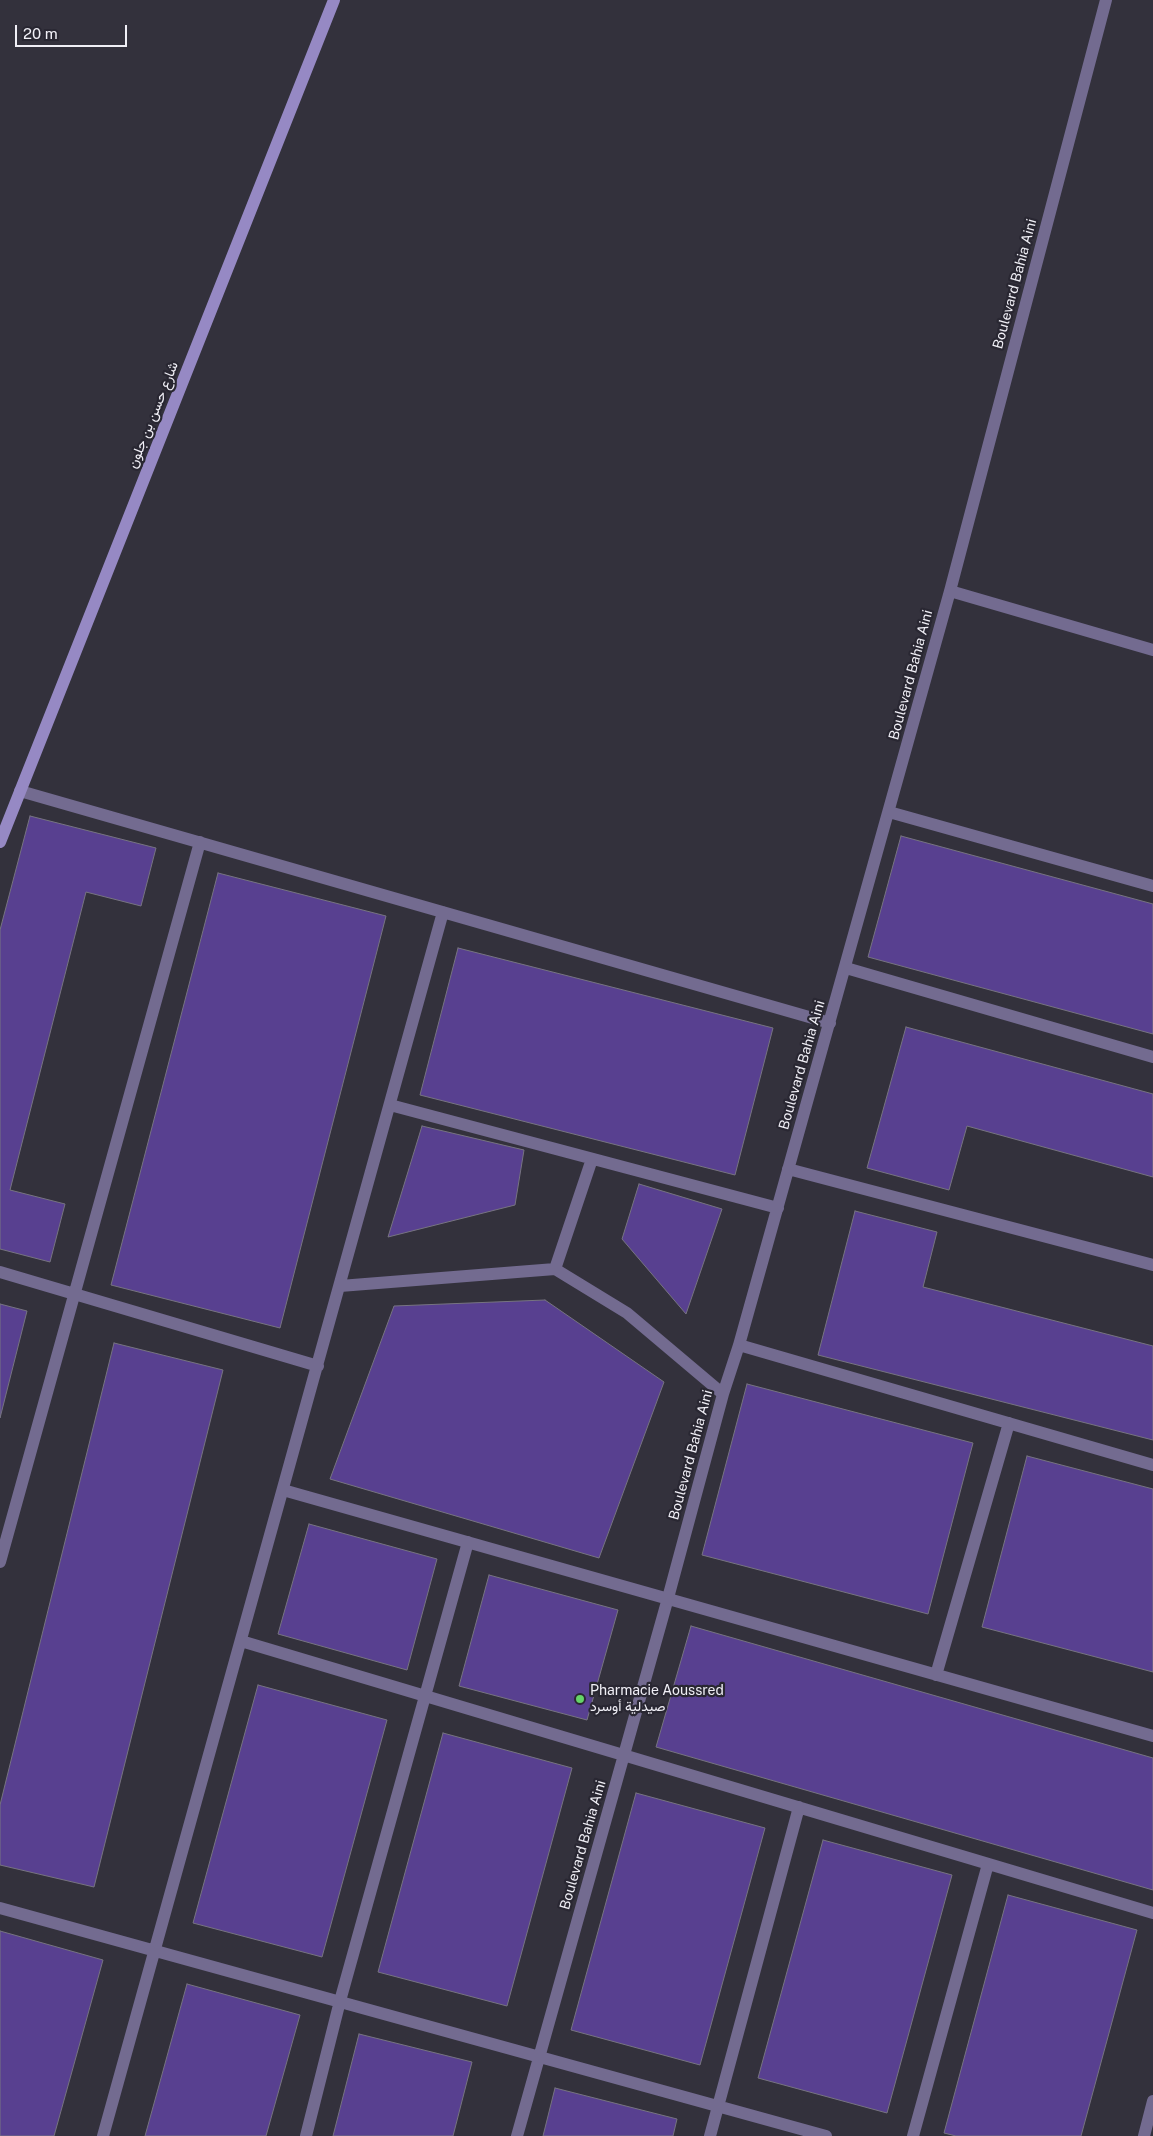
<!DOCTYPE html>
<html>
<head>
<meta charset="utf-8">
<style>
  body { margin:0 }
  #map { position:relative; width:1153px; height:2136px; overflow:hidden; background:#33313c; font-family:"Public Sans",sans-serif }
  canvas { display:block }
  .scale { position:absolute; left:15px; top:25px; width:112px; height:22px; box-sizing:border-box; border:2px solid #f0eff6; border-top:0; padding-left:6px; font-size:15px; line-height:18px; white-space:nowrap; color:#f0eff6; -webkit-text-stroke:4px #292732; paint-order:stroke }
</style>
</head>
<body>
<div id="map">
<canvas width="1153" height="2136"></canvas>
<div class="scale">20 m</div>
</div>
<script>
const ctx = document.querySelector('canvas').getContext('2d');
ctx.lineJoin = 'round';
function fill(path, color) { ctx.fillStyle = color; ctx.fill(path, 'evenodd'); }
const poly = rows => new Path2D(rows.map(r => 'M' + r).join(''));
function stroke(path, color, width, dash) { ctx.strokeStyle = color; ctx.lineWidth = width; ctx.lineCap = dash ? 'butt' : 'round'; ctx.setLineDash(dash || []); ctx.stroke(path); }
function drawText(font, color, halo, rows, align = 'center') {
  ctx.font = font + ' "Public Sans",Vazirmatn,sans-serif'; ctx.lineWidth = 4.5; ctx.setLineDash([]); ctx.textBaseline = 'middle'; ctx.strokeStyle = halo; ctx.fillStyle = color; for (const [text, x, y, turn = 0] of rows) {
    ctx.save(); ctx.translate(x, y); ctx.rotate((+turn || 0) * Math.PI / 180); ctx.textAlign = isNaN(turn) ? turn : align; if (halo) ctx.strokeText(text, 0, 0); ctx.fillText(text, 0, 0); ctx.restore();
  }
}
const building = poly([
  [30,816,156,848,141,906,86,892,10,1190,65,1204,50,1262,0,1249,0,930,30,816],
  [901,836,1153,904,1153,1034,868,957,901,836],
  [218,873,386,916,280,1328,111,1285,218,873],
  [458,948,773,1028,735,1175,420,1095,458,948],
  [906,1027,1153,1094,1153,1177,967,1126,949,1190,867,1168,906,1027],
  [422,1126,524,1150,515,1205,388,1237,422,1126],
  [639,1184,722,1209,686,1314,622,1239,639,1184],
  [855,1211,937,1232,923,1287,1153,1346,1153,1440,818,1355,855,1211],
  [545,1300,664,1382,599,1558,330,1479,394,1306,545,1300],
  [0,1304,27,1311,0,1418,0,1304],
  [114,1343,223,1370,94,1887,0,1865,0,1805,114,1343],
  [747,1384,973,1443,928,1614,702,1555,747,1384],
  [1027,1456,1153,1489,1153,1672,982,1627,1027,1456],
  [309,1524,437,1559,407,1670,278,1634,309,1524],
  [489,1575,618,1610,587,1720,459,1686,489,1575],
  [691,1626,1153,1758,1153,1890,656,1747,691,1626],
  [258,1685,387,1720,322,1957,193,1923,258,1685],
  [443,1733,572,1768,507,2006,378,1972,443,1733],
  [636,1793,765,1828,700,2065,571,2030,636,1793],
  [823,1840,952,1875,887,2113,758,2078,823,1840],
  [1008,1895,1137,1930,1081,2136,956,2136,944,2133,1008,1895],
  [0,1931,103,1960,54,2136,0,2136,0,1931],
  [187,1984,300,2015,266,2136,145,2136,187,1984],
  [359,2034,472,2062,453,2136,333,2136,359,2034],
  [555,2088,677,2119,673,2136,543,2136,555,2088]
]);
const street = poly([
  [950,591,1153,650],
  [20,791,830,1023],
  [889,812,1153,886],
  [846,968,1153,1057],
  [390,1105,778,1208],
  [788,1169,1153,1265],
  [555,1269,592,1159],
  [0,1272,318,1366],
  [340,1286,555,1269,627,1313,723,1394],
  [739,1345,1153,1465],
  [283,1490,1153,1736],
  [0,1562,200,842],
  [241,1641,1153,1913],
  [936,1675,1009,1423],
  [0,1908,826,2136],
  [103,2136,443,912],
  [306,2136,340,2001,468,1542],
  [517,2136,668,1598,723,1394,739,1345,950,591,1106,0],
  [710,2136,799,1807],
  [913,2136,988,1864],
  [1144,2136,1153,2101]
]);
const secondary = poly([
  [0,842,334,0]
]);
const markers = [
  [580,1699,5,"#64d468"]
];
const streetNames = [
  ["Boulevard Bahia Aini",1015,284,-75],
  ["شارع حسن بن جلون",153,415,-68],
  ["Boulevard Bahia Aini",911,675,-75],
  ["Boulevard Bahia Aini",802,1065,-74],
  ["Boulevard Bahia Aini",691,1455,-75],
  ["Boulevard Bahia Aini",583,1845,-74]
];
const poiNames = [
  ["Pharmacie Aoussred",590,1691],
  ["صيدلية أوسرد",590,1707]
];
fill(building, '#584090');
stroke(building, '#777481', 1);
stroke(street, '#736b90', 12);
stroke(secondary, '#9689c4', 12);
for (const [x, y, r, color] of markers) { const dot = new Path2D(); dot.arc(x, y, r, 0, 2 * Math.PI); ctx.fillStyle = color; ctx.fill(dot); stroke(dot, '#292732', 2); }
drawText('14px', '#f0eff6', '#292732', streetNames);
drawText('14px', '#f0eff6', '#292732', poiNames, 'left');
</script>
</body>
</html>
